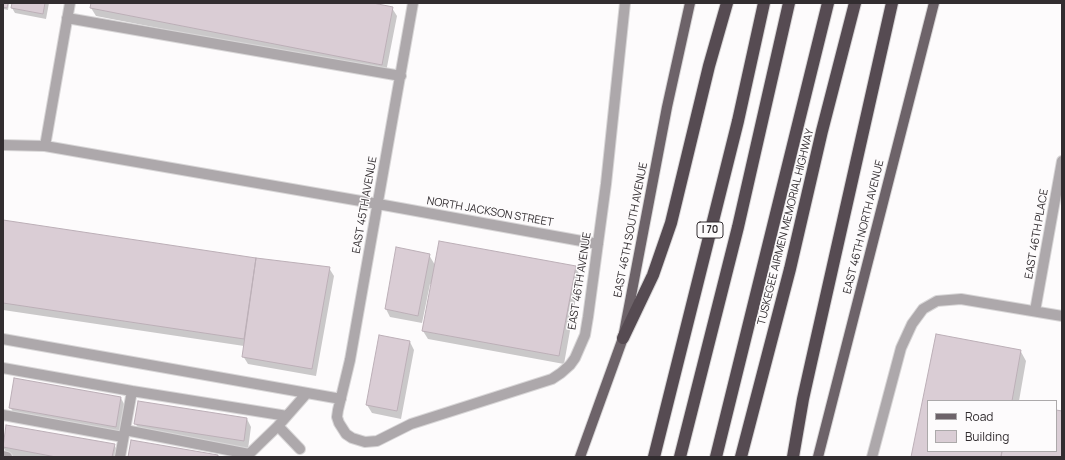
<!DOCTYPE html>
<html>
<head>
<meta charset="utf-8">
<style>
  body { margin:0 }
  #map { position:relative; width:1065px; height:460px; overflow:hidden; background:#fdfbfc; font-family:Manrope,sans-serif }
  canvas { display:block }
  .frame { position:absolute; inset:0; border:4px solid #322d30; pointer-events:none }
  .legend { position:absolute; left:927px; top:400px; width:130px; height:52px; box-sizing:border-box; background:#fdfbfc; border:1px solid #aca9aa; margin:0; padding:5px 7px; list-style:none; font-size:12px; color:#322d30 }
  .legend li { display:flex; align-items:center; gap:8px; height:20px }
  .legend b { width:20px; border:1px solid #aca9aa }
</style>
</head>
<body>
<div id="map">
<canvas width="1065" height="460"></canvas>
<div class="frame"></div>
<ul class="legend">
<li><b style="height:5px;background:#6d6369"></b>Road</li>
<li><b style="height:11px;background:#dacdd5"></b>Building</li>
</ul>
</div>
<script>
const ctx = document.querySelector('canvas').getContext('2d');
ctx.lineJoin = 'round';
function fill(path, color) { ctx.fillStyle = color; ctx.fill(path, 'evenodd'); }
const poly = rows => new Path2D(rows.map(r => 'M' + r).join(''));
function stroke(path, color, width, dash) { ctx.strokeStyle = color; ctx.lineWidth = width; ctx.lineCap = dash ? 'butt' : 'round'; ctx.setLineDash(dash || []); ctx.stroke(path); }
function drawText(font, color, halo, rows, align = 'center') {
  ctx.font = font + ' Manrope,sans-serif'; ctx.lineWidth = 3; ctx.setLineDash([]); ctx.textBaseline = 'middle'; ctx.strokeStyle = halo; ctx.fillStyle = color; for (const [text, x, y, turn = 0] of rows) {
    ctx.save(); ctx.translate(x, y); ctx.rotate((+turn || 0) * Math.PI / 180); ctx.textAlign = isNaN(turn) ? turn : align; if (halo) ctx.strokeText(text, 0, 0); ctx.fillText(text, 0, 0); ctx.restore();
  }
}
const shadow = poly([
  [3,3,9,3,8,10,3,9],
  [13,3,49,3,46,19,15,13,12,8],
  [92,3,368,3,392,8,397,16,386,72,96,16,91,8],
  [3,221,256,259,329,268,334,276,316,376,248,364,243,356,244,346,3,310],
  [429,255,435,265,575,267,580,275,564,364,428,339,423,331,432,284,430,284,422,323,390,317,386,309],
  [936,335,1020,350,1026,361,1019,401,928,401,928,451,1056,451,1056,411,1062,412,1062,457,912,457],
  [380,336,410,342,414,350,401,419,372,413,367,405],
  [121,398,125,406,120,434,15,415,10,407],
  [247,419,251,427,248,449,140,431,135,423],
  [7,426,114,445,119,453,118,457,19,457,8,455,3,447]
]);
const building = poly([
  [3,3,8,3,7,8,3,7,3,3],
  [12,3,45,3,43,14,11,8,12,3],
  [91,3,373,3,393,7,382,65,90,8,91,3],
  [3,220,256,258,244,339,3,303,3,220],
  [439,241,576,266,559,356,422,331,439,241],
  [396,247,430,254,418,316,385,309,396,247],
  [256,258,330,267,312,369,242,357,256,258],
  [936,334,1021,350,1012,401,928,401,928,451,1002,451,1001,457,911,457,936,334],
  [379,335,410,341,397,411,366,405,379,335],
  [14,378,121,397,116,427,9,408,14,378],
  [138,401,247,418,244,441,134,424,138,401],
  [1056,410,1062,411,1062,457,1001,457,1002,451,1056,451,1056,410],
  [6,425,115,444,112,457,56,457,3,447,6,425],
  [131,440,218,455,218,457,128,457,131,440]
]);
const minor = poly([
  [70,3,45,146,378,204,598,244],
  [413,3,350,360,338,410,337,417,339,423,346,434,352,438,365,442,377,441,411,424,552,379,561,373,570,365,575,358,585,335,588,317,606,184,625,3],
  [67,18,401,76],
  [3,145,45,146],
  [1035,311,1062,161],
  [3,339,341,399],
  [3,368,132,391,120,457],
  [132,391,287,416],
  [3,415,123,437],
  [125,430,249,454],
  [300,449,278,426,307,393],
  [3,456,7,457],
  [246,457,278,426],
  [872,457,901,348,912,324,923,309,937,301,961,299,1062,316]
]);
const major = poly([
  [580,457,623,338,667,107,690,3],
  [818,457,934,3]
]);
const highway = poly([
  [623,338,653,275,671,223,709,66,727,3],
  [654,457,738,121,764,3],
  [680,457,738,227,789,3],
  [716,457,828,3],
  [741,457,790,269,822,131,855,3],
  [793,457,803,399,811,363,892,3]
]);
const shields = [
  [710,230,26]
];
const shieldNames = [
  ["I 70",710,230]
];
const streetNames = [
  ["EAST 45TH AVENUE",365,205,-80],
  ["NORTH JACKSON STREET",490,212,10],
  ["TUSKEGEE AIRMEN MEMORIAL HIGHWAY",786,227,-76],
  ["EAST 46TH NORTH AVENUE",864,227,-76],
  ["EAST 46TH SOUTH AVENUE",631,230,-79],
  ["EAST 46TH PLACE",1037,234,-80],
  ["EAST 46TH AVENUE",580,281,-81]
];
fill(shadow, '#0003');
fill(building, '#dacdd5');
stroke(building, '#bcafb7', 1);
stroke(minor, '#d8d6d7', 12);
stroke(major, '#d8d6d7', 12);
stroke(highway, '#d8d6d7', 14);
stroke(minor, '#ada8ab', 10);
stroke(major, '#6d6369', 10);
stroke(highway, '#564b52', 12);
for (const [x, y, w] of shields) { const box = new Path2D(); box.roundRect(x - w / 2, y - 8, w, 16, 3); ctx.fillStyle = '#fdfbfc'; ctx.fill(box); stroke(box, '#322d30', 1); }
drawText('bold 10px', '#322d30', null, shieldNames);
drawText('11px', '#322d30', '#fdfbfc', streetNames);
</script>
</body>
</html>
